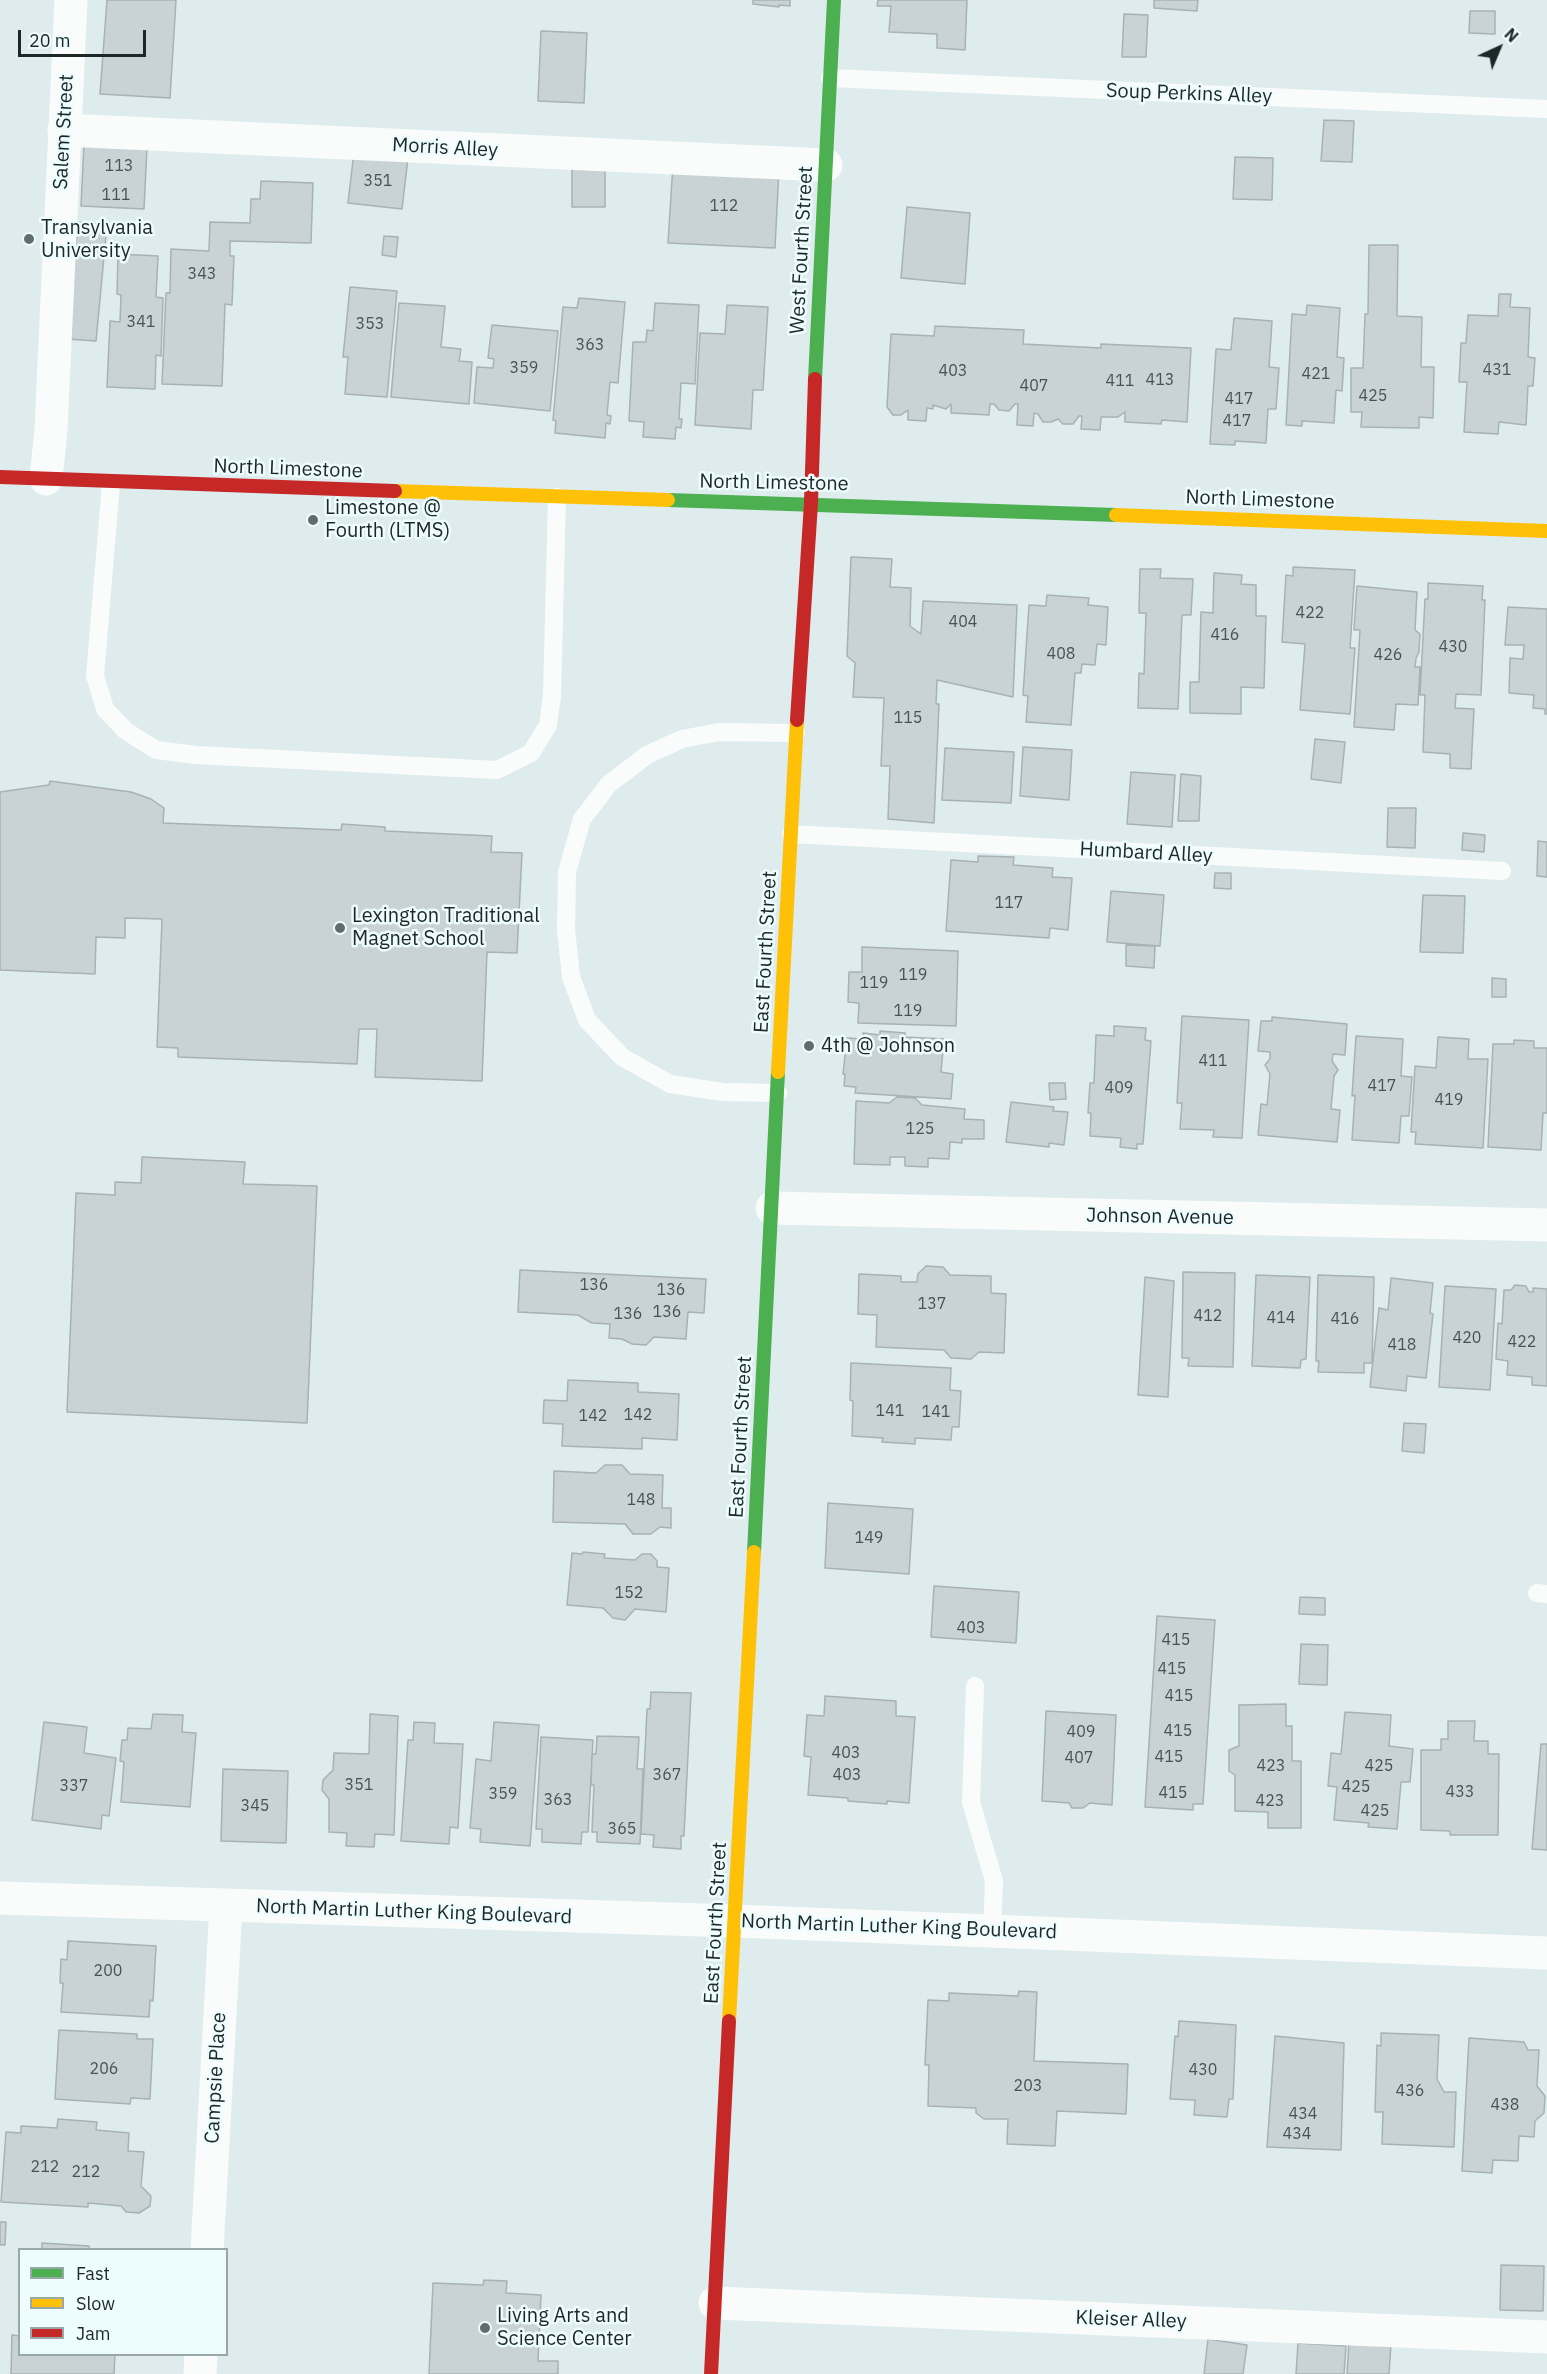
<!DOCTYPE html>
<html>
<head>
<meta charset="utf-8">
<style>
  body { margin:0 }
  #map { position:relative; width:1547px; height:2374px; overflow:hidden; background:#deecee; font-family:"IBM Plex Sans",sans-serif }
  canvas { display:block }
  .legend { position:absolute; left:18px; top:2248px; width:210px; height:108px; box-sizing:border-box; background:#edfdfe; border:2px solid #9aa7a8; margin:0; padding:8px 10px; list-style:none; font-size:18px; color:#1d2728 }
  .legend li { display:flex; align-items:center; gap:12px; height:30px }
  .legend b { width:30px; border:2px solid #9aa7a8 }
  .north { position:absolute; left:1469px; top:18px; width:60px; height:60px; -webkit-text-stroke:4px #edfdfe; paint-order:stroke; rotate:44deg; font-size:16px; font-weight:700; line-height:24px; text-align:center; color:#1d2728 }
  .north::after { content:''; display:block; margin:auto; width:21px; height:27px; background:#1d2728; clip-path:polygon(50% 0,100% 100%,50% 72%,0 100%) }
  .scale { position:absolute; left:18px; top:30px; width:128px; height:27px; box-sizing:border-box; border:3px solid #1d2728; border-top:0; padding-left:8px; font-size:18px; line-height:21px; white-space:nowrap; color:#1d2728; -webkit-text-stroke:4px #edfdfe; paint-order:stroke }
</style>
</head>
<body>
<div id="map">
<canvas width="1547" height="2374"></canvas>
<ul class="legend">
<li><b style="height:8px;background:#4caf50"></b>Fast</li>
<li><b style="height:8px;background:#ffc107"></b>Slow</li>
<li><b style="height:8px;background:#c62828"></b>Jam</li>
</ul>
<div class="north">N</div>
<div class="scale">20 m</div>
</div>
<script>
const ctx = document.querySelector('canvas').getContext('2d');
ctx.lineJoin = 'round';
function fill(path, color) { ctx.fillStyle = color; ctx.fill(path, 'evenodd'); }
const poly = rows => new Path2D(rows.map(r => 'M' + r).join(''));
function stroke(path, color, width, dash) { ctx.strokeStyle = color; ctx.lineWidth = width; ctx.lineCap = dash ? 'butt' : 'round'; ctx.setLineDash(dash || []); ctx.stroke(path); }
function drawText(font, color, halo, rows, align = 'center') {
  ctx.font = font + ' "IBM Plex Sans",sans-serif'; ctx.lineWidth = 5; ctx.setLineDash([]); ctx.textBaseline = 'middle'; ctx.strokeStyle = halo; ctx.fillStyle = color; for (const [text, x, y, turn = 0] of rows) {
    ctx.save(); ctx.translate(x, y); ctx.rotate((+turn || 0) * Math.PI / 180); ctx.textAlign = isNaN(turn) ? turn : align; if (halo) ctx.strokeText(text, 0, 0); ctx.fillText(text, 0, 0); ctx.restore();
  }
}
const building = poly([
  [107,0,176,0,170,98,100,94,107,0],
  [753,0,790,0,790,6,779,5,779,7,753,4,753,0],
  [878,0,967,0,965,50,937,48,937,34,889,32,891,6,877,6,878,0],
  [1154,0,1198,0,1197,11,1154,8,1154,0],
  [1470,11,1495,11,1495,34,1469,33,1470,11],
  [1124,14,1148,15,1146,57,1122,57,1124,14],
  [541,31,587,33,584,103,538,101,541,31],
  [1324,120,1354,121,1352,162,1321,161,1324,120],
  [84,144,147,147,144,209,81,206,84,144],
  [354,152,408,158,402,209,348,203,354,152],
  [1235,157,1273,158,1272,200,1233,199,1235,157],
  [673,164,779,169,775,248,668,243,673,164],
  [572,168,605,168,605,207,572,207,572,168],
  [261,181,313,183,311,243,230,241,230,256,234,256,232,305,225,304,222,386,162,384,166,293,170,293,171,249,209,251,210,222,250,223,251,199,260,199,261,181],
  [907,207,970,213,965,284,901,278,907,207],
  [78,222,107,225,96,341,67,339,78,222],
  [384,236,398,237,396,257,382,255,384,236],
  [1369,245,1398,245,1397,316,1422,317,1421,367,1434,367,1433,418,1419,417,1419,428,1361,427,1362,412,1351,412,1351,368,1363,368,1365,314,1368,314,1369,245],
  [118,254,158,256,156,297,163,298,161,356,156,355,155,389,107,387,110,321,120,322,121,295,117,294,118,254],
  [350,287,397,291,387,397,345,394,348,357,343,357,350,287],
  [1499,294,1511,294,1510,307,1530,308,1528,357,1535,358,1533,386,1528,386,1526,425,1499,422,1498,434,1464,432,1467,382,1459,382,1461,343,1466,343,1468,315,1498,316,1499,294],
  [579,298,625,302,618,383,610,382,607,415,611,416,610,424,606,423,605,438,555,433,556,421,553,420,563,307,577,308,579,298],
  [399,303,445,306,441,347,461,349,459,361,472,362,469,404,391,397,399,303],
  [655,303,699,305,695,384,681,383,679,419,682,419,681,428,676,427,675,439,643,437,644,422,629,421,633,342,646,342,647,330,653,331,655,303],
  [727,305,768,307,763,390,753,390,751,429,695,425,700,333,725,334,727,305],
  [1307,305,1340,308,1337,357,1344,358,1342,391,1336,390,1334,423,1302,421,1302,426,1286,425,1292,314,1306,315,1307,305],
  [1234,318,1272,321,1269,367,1279,368,1276,409,1268,409,1266,443,1235,441,1235,445,1210,444,1216,349,1231,350,1234,318],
  [492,325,558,331,550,411,474,403,477,367,493,368,494,359,488,358,492,325],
  [935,326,1024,330,1023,344,1101,348,1101,344,1191,348,1187,422,1162,420,1161,424,1125,422,1125,412,1118,417,1101,417,1100,430,1081,429,1082,416,1079,416,1073,424,1063,424,1058,419,1051,422,1043,422,1038,414,1034,413,1033,426,1017,425,1018,404,1015,404,1009,411,999,410,994,404,990,404,989,415,951,413,951,404,946,409,933,405,933,409,927,408,926,421,908,420,908,410,901,415,893,415,887,407,891,334,934,336,935,326],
  [851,557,892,559,890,587,911,588,910,626,921,634,923,601,1017,605,1013,697,937,680,936,704,939,704,934,823,888,819,890,766,881,766,884,698,853,697,855,663,847,656,851,557],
  [1293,567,1355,570,1350,648,1355,648,1350,714,1300,710,1305,644,1282,642,1286,575,1293,576,1293,567],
  [1140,569,1161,569,1160,578,1193,579,1191,615,1182,615,1178,709,1138,708,1139,673,1144,674,1146,613,1139,613,1140,569],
  [1214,573,1242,575,1241,584,1256,585,1256,616,1266,616,1264,688,1241,687,1241,714,1190,713,1190,682,1199,682,1201,612,1213,613,1214,573],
  [1428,583,1483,586,1482,600,1485,600,1481,695,1456,694,1455,708,1474,709,1471,769,1450,768,1450,754,1423,752,1425,695,1420,695,1425,599,1428,599,1428,583],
  [1357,586,1417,592,1415,630,1420,634,1419,652,1416,658,1415,667,1420,667,1418,705,1396,704,1394,730,1354,727,1360,630,1354,630,1357,586],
  [1047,595,1089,598,1088,605,1108,607,1106,645,1097,644,1095,665,1082,664,1081,673,1075,673,1071,725,1026,722,1028,696,1023,695,1029,605,1046,606,1047,595],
  [1508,607,1547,609,1547,714,1545,714,1545,709,1533,708,1534,695,1509,693,1510,658,1523,659,1524,645,1505,645,1508,607],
  [1315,739,1345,742,1341,783,1311,779,1315,739],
  [1023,747,1072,750,1069,800,1020,796,1023,747],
  [945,748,1014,752,1011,803,942,800,945,748],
  [1131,772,1175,775,1172,827,1127,824,1131,772],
  [1181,774,1201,776,1199,821,1178,821,1181,774],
  [50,781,131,792,151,799,164,808,163,823,341,830,342,824,385,827,385,831,492,836,491,852,522,853,517,953,487,952,482,1081,375,1077,377,1029,359,1029,357,1064,178,1057,178,1048,157,1047,162,919,125,918,125,938,96,937,95,974,0,970,0,792,49,785,50,781],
  [1388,808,1416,808,1415,848,1387,847,1388,808],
  [1463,833,1485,835,1484,852,1462,850,1463,833],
  [1538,841,1547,842,1547,877,1537,876,1538,841],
  [978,856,1014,857,1013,865,1053,868,1052,877,1072,878,1068,930,1050,928,1049,938,946,931,951,860,978,862,978,856],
  [1215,873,1231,873,1231,889,1214,888,1215,873],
  [1111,891,1164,895,1160,946,1107,942,1111,891],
  [1423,895,1465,896,1463,953,1420,952,1423,895],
  [1126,945,1155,946,1154,968,1126,966,1126,945],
  [862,947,958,951,956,1026,858,1023,859,1003,848,1002,849,972,862,972,862,947],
  [1492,978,1506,979,1506,997,1492,997,1492,978],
  [1182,1016,1249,1020,1242,1138,1213,1137,1214,1130,1180,1129,1182,1103,1177,1103,1182,1016],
  [1272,1017,1347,1024,1345,1055,1333,1054,1332,1061,1338,1070,1334,1076,1331,1109,1340,1110,1337,1142,1258,1135,1261,1104,1267,1105,1270,1074,1265,1065,1270,1059,1270,1052,1258,1051,1261,1021,1272,1021,1272,1017],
  [1114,1026,1146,1028,1145,1040,1151,1041,1143,1144,1137,1144,1137,1149,1120,1147,1121,1138,1090,1136,1091,1113,1088,1113,1090,1083,1094,1083,1096,1035,1114,1036,1114,1026],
  [880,1031,905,1033,905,1037,944,1039,941,1072,953,1074,951,1099,855,1093,856,1087,844,1086,845,1074,843,1074,847,1038,863,1039,863,1033,880,1035,880,1031],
  [1356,1036,1403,1039,1401,1076,1412,1077,1409,1116,1401,1116,1399,1143,1352,1140,1355,1095,1352,1096,1356,1036],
  [1438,1037,1469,1039,1468,1059,1488,1059,1483,1148,1415,1144,1416,1132,1411,1132,1415,1066,1436,1068,1438,1037],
  [1514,1040,1534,1041,1534,1048,1547,1048,1547,1113,1543,1113,1541,1150,1488,1147,1493,1044,1514,1044,1514,1040],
  [1049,1083,1065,1083,1066,1099,1050,1100,1049,1083],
  [897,1097,915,1098,922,1105,965,1109,964,1119,984,1120,984,1139,962,1139,962,1143,950,1142,949,1159,928,1158,928,1167,905,1166,905,1157,890,1157,890,1165,854,1164,856,1101,889,1103,897,1097],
  [1011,1102,1054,1107,1053,1111,1068,1112,1064,1145,1049,1143,1049,1147,1006,1142,1011,1102],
  [142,1157,245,1162,243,1184,317,1186,307,1423,67,1412,76,1193,115,1195,115,1182,141,1183,142,1157],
  [926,1266,943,1267,950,1275,991,1276,991,1293,1006,1294,1004,1353,979,1352,971,1359,951,1358,944,1350,876,1347,877,1315,858,1314,859,1274,901,1276,901,1282,917,1282,918,1274,926,1266],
  [520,1270,706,1279,704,1313,688,1312,686,1339,654,1337,646,1345,632,1344,622,1339,609,1338,610,1324,592,1323,578,1315,518,1312,520,1270],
  [1183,1272,1235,1273,1233,1367,1188,1366,1189,1358,1182,1358,1183,1272],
  [1256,1275,1310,1277,1306,1359,1301,1360,1300,1368,1252,1366,1256,1275],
  [1318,1275,1374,1277,1372,1363,1364,1363,1364,1373,1318,1372,1319,1361,1316,1361,1318,1275],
  [1145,1277,1174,1281,1168,1397,1138,1395,1145,1277],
  [1391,1278,1433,1283,1430,1313,1433,1314,1426,1378,1407,1376,1406,1391,1370,1387,1379,1308,1388,1310,1391,1278],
  [1515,1285,1526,1286,1529,1292,1533,1292,1533,1288,1547,1289,1547,1386,1532,1385,1532,1377,1507,1375,1508,1361,1496,1359,1498,1323,1502,1324,1504,1290,1511,1290,1515,1285],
  [1445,1286,1496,1289,1490,1390,1439,1387,1445,1286],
  [851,1363,951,1368,950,1390,961,1391,959,1427,952,1427,951,1440,915,1438,915,1444,882,1442,883,1438,852,1436,853,1401,850,1400,851,1363],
  [568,1380,638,1383,638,1392,679,1394,677,1440,642,1438,642,1449,562,1446,563,1424,543,1423,544,1400,567,1401,568,1380],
  [1404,1423,1426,1424,1424,1453,1402,1451,1404,1423],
  [605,1465,622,1465,630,1474,663,1475,662,1508,671,1508,671,1528,660,1527,651,1534,633,1534,625,1524,553,1522,554,1471,596,1473,605,1465],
  [828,1503,913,1509,909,1574,825,1568,828,1503],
  [583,1552,605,1554,604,1558,635,1560,642,1554,651,1554,657,1561,657,1567,669,1568,666,1612,635,1609,625,1620,613,1618,603,1608,567,1605,572,1553,582,1554,583,1552],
  [934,1586,1019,1592,1016,1643,931,1637,934,1586],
  [1300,1597,1325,1598,1325,1615,1299,1614,1300,1597],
  [1157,1616,1215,1620,1203,1804,1193,1804,1193,1810,1145,1807,1157,1616],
  [1301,1644,1328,1645,1327,1685,1299,1684,1301,1644],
  [651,1692,691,1693,684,1836,681,1836,681,1849,653,1847,654,1835,641,1834,647,1709,650,1709,651,1692],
  [825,1696,896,1701,896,1716,915,1717,909,1803,887,1801,887,1804,848,1801,848,1798,808,1795,811,1757,804,1756,807,1715,824,1716,825,1696],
  [1286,1704,1286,1726,1292,1726,1292,1761,1301,1761,1301,1828,1268,1828,1268,1812,1235,1811,1235,1775,1229,1771,1229,1750,1239,1746,1239,1705,1286,1704],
  [1046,1711,1116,1715,1112,1805,1090,1803,1083,1808,1072,1808,1069,1803,1042,1801,1046,1711],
  [1345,1712,1391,1715,1389,1746,1413,1749,1410,1782,1401,1782,1397,1829,1368,1827,1369,1823,1334,1820,1337,1787,1328,1786,1331,1753,1341,1754,1345,1712],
  [153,1714,183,1715,182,1732,196,1733,190,1807,121,1802,124,1762,120,1761,122,1740,127,1740,128,1728,151,1729,153,1714],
  [370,1714,398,1716,394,1835,375,1834,374,1847,346,1846,347,1833,329,1832,329,1799,322,1790,323,1780,333,1770,334,1753,369,1754,370,1714],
  [1448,1721,1475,1721,1474,1741,1488,1741,1488,1754,1499,1754,1498,1835,1450,1835,1450,1831,1421,1830,1421,1750,1441,1750,1441,1739,1448,1739,1448,1721],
  [44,1722,87,1727,84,1753,116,1758,109,1816,102,1815,101,1829,32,1820,44,1722],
  [414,1722,435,1723,434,1743,463,1744,458,1828,450,1827,449,1844,401,1841,408,1740,413,1740,414,1722],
  [494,1722,539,1725,530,1846,480,1842,481,1829,470,1828,476,1759,491,1761,494,1722],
  [597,1736,639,1737,637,1769,643,1769,640,1844,597,1842,597,1832,592,1832,594,1785,591,1785,592,1754,596,1754,597,1736],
  [541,1737,593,1740,588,1832,582,1832,581,1844,542,1842,542,1829,536,1829,541,1737],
  [1541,1744,1547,1744,1547,1850,1532,1849,1541,1744],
  [223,1769,288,1771,286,1843,221,1841,223,1769],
  [68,1941,156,1946,153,2001,150,2000,149,2017,61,2012,63,1983,60,1983,61,1959,67,1960,68,1941],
  [1019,1991,1037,1992,1034,2061,1128,2064,1126,2114,1057,2111,1055,2146,1007,2144,1008,2119,984,2119,976,2113,976,2108,928,2106,929,2065,925,2065,928,2000,949,2001,949,1993,1018,1996,1019,1991],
  [1179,2021,1236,2025,1233,2099,1229,2099,1227,2117,1194,2115,1195,2100,1170,2099,1175,2036,1178,2037,1179,2021],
  [59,2030,137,2034,137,2039,153,2039,150,2099,131,2098,130,2104,55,2099,59,2030],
  [1381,2033,1439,2035,1437,2079,1444,2092,1456,2092,1454,2147,1382,2144,1383,2112,1375,2112,1377,2045,1381,2046,1381,2033],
  [1275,2036,1344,2043,1341,2150,1267,2147,1275,2036],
  [1469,2038,1524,2042,1528,2050,1539,2050,1537,2086,1545,2096,1544,2113,1535,2121,1534,2137,1519,2136,1518,2161,1493,2160,1492,2173,1462,2171,1469,2038],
  [58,2119,97,2122,96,2130,129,2133,128,2151,144,2152,141,2186,151,2196,150,2206,139,2213,126,2212,121,2206,88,2203,88,2207,1,2202,6,2132,21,2133,21,2126,57,2128,58,2119],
  [0,2222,6,2222,5,2245,0,2245,0,2222],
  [42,2243,89,2246,89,2250,42,2250,42,2243],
  [1501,2265,1544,2266,1543,2311,1500,2310,1501,2265],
  [484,2280,507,2281,506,2293,541,2295,538,2361,558,2361,558,2374,429,2374,433,2283,483,2285,484,2280],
  [12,2335,20,2336,20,2354,115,2354,114,2374,11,2374,12,2335],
  [1208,2339,1247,2345,1243,2374,1204,2374,1208,2339],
  [1349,2341,1391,2343,1389,2374,1347,2374,1349,2341],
  [1298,2343,1346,2346,1344,2374,1296,2374,1298,2343]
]);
const lane = poly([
  [830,78,1547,109],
  [111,483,95,676,105,709,126,731,156,750,196,755,497,770,531,753,548,725,552,696,557,497],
  [791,834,1502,871],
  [778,1093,723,1092,670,1084,622,1057,605,1039,587,1020,571,977,566,930,567,872,582,819,609,784,647,755,682,739,719,732,796,733],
  [1537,1593,1547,1594],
  [975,1686,971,1802,994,1881,992,1931]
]);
const street = poly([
  [64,130,826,165],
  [46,479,51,429,71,0],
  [772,1208,1547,1225],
  [0,1898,735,1921,1547,1953],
  [207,2250,226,1906],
  [715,2303,1547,2337],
  [200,2374,201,2354]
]);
const fast = poly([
  [815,379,834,0],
  [668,500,1116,515],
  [754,1552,778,1072]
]);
const slow = poly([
  [395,491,668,500],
  [1116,515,1547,531],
  [778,1072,797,720],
  [729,2021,754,1552]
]);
const jam = poly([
  [0,477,395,491],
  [797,720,811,503,815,379],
  [711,2374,729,2021]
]);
const markers = [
  [29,239,6,"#616c6d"],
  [313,520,6,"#616c6d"],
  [340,928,6,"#616c6d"],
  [809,1046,6,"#616c6d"],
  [485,2328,6,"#616c6d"]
];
const numberNames = [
  ["113",119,166],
  ["351",378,181],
  ["111",116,195],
  ["112",724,206],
  ["343",202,274],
  ["341",141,322],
  ["353",370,324],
  ["363",590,345],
  ["359",524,368],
  ["431",1497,370],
  ["403",953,371],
  ["421",1316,374],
  ["413",1160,380],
  ["411",1120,381],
  ["407",1034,386],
  ["425",1373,396],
  ["417",1239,399],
  ["417",1237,421],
  ["422",1310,613],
  ["404",963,622],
  ["416",1225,635],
  ["430",1453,647],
  ["408",1061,654],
  ["426",1388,655],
  ["115",908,718],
  ["117",1009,903],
  ["119",913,975],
  ["119",874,983],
  ["119",908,1011],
  ["411",1213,1061],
  ["417",1382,1086],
  ["409",1119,1088],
  ["419",1449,1100],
  ["125",920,1129],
  ["136",594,1285],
  ["136",671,1290],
  ["137",932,1304],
  ["136",667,1312],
  ["136",628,1314],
  ["412",1208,1316],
  ["414",1281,1318],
  ["416",1345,1319],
  ["420",1467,1338],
  ["422",1522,1342],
  ["418",1402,1345],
  ["141",890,1411],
  ["141",936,1412],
  ["142",638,1415],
  ["142",593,1416],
  ["148",641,1500],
  ["149",869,1538],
  ["152",629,1593],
  ["403",971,1628],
  ["415",1176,1640],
  ["415",1172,1669],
  ["415",1179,1696],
  ["415",1178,1731],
  ["409",1081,1732],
  ["403",846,1753],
  ["415",1169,1757],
  ["407",1079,1758],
  ["423",1271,1766],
  ["425",1379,1766],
  ["367",667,1775],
  ["403",847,1775],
  ["351",359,1785],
  ["337",74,1786],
  ["425",1356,1787],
  ["433",1460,1792],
  ["415",1173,1793],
  ["359",503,1794],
  ["363",558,1800],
  ["423",1270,1801],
  ["345",255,1806],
  ["425",1375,1811],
  ["365",622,1829],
  ["200",108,1971],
  ["206",104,2069],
  ["430",1203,2070],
  ["203",1028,2086],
  ["436",1410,2091],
  ["438",1505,2105],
  ["434",1303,2114],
  ["434",1297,2134],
  ["212",45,2167],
  ["212",86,2172]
];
const streetNames = [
  ["Soup Perkins Alley",1189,94,2],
  ["Salem Street",64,132,-87],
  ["Morris Alley",445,148,3],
  ["West Fourth Street",802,250,-87],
  ["North Limestone",288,469,2],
  ["North Limestone",774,483,1],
  ["North Limestone",1260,500,2],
  ["Humbard Alley",1146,853,3],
  ["East Fourth Street",766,952,-87],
  ["Johnson Avenue",1160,1217,1],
  ["East Fourth Street",741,1437,-87],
  ["North Martin Luther King Boulevard",414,1912,2],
  ["East Fourth Street",716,1923,-87],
  ["North Martin Luther King Boulevard",899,1927,2],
  ["Campsie Place",216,2078,-87],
  ["Kleiser Alley",1131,2320,2]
];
const poiNames = [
  ["Transylvania",41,228],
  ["University",41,251],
  ["Limestone @",325,508],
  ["Fourth (LTMS)",325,531],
  ["Lexington Traditional",352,916],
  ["Magnet School",352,939],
  ["4th @ Johnson",821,1046],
  ["Living Arts and",497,2316],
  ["Science Center",497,2339]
];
fill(building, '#c9d3d6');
stroke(building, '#a8b1b4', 1.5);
stroke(lane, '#fafcfc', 18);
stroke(street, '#fafcfc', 33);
stroke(fast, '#4caf50', 14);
stroke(slow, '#ffc107', 14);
stroke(jam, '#c62828', 14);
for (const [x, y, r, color] of markers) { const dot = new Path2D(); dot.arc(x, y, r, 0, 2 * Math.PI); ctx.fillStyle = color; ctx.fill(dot); stroke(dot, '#edfdfe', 2); }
drawText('16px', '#485254', null, numberNames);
drawText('20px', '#1d2728', '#edfdfe', streetNames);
drawText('20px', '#1d2728', '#edfdfe', poiNames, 'left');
</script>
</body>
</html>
